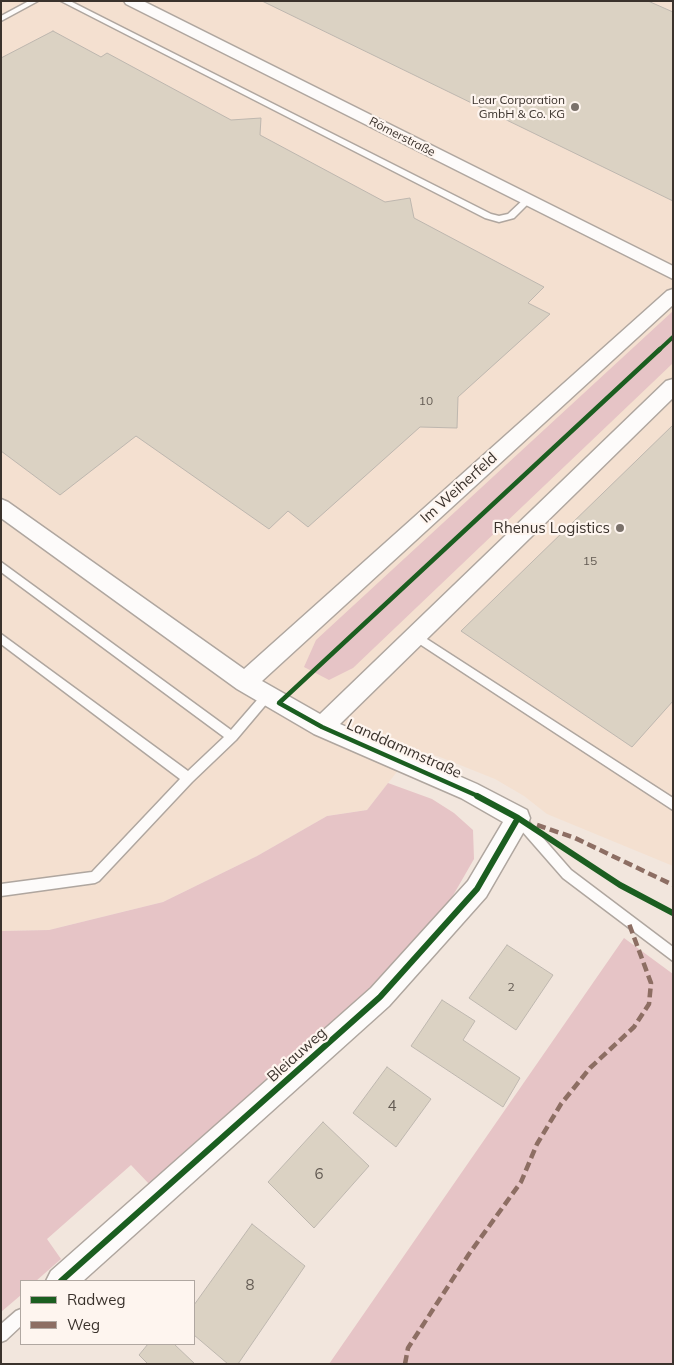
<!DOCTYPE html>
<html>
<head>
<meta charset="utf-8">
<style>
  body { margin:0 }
  #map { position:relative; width:674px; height:1365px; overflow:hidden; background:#f2e6dd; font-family:Mulish,sans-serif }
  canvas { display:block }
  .frame { position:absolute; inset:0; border:2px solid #3a322c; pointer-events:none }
  .legend { position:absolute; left:20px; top:1280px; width:175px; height:65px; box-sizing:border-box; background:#fef5ef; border:1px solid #b0a7a1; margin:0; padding:6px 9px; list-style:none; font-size:15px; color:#3a322c }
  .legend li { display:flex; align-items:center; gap:10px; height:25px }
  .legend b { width:25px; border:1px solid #b0a7a1 }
</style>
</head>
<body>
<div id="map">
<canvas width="674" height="1365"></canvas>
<div class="frame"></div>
<ul class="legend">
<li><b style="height:6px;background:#1b5e20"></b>Radweg</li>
<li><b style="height:6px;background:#8d6e63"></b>Weg</li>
</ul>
</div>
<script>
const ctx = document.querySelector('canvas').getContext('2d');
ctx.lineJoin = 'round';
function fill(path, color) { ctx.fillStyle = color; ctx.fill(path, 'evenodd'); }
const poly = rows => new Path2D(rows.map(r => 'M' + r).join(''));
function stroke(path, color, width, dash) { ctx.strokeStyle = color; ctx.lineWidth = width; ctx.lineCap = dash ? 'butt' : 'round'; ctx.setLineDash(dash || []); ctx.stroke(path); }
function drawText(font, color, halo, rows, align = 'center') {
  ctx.font = font + ' Mulish,sans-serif'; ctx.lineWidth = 4.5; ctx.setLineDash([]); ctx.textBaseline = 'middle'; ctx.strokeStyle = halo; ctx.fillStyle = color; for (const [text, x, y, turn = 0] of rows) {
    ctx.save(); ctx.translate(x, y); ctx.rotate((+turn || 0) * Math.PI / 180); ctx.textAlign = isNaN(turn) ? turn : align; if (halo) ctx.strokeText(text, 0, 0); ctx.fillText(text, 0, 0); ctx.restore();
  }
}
const built = poly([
  [1,1,673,1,673,866,547,814,524,796,495,779,440,757,414,750,367,810,327,816,257,856,163,902,49,930,1,931]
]);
const green = poly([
  [673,311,673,363,353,668,329,680,304,667,316,640],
  [388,783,432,799,454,813,473,830,474,859,447,906,370,996,150,1185,131,1165,47,1239,61,1259,36,1281,21,1281,21,1295,1,1312,1,931,49,930,163,902,257,856,327,816,367,810],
  [624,938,673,974,673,1364,329,1364]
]);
const building = poly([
  [262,1,648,1,673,12,673,201,262,1],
  [53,31,101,57,107,53,231,120,261,118,260,135,385,202,410,198,414,218,544,287,528,303,550,314,458,397,457,428,420,427,308,527,288,511,269,529,136,436,60,495,1,451,1,58,53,31],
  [673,425,673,701,632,747,461,631,673,425],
  [507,945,553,975,516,1030,469,998,507,945],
  [442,1000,475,1021,463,1040,520,1078,503,1107,411,1046,442,1000],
  [387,1067,431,1099,396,1147,353,1113,387,1067],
  [323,1122,369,1166,314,1228,268,1182,323,1122],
  [252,1224,305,1266,238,1364,228,1364,194,1335,194,1305,252,1224],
  [148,1344,174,1344,195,1364,148,1364,139,1355,148,1344]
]);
const lane = poly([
  [29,1,38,1,1,21,1,16,29,1],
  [61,1,70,1,491,214,499,216,508,214,525,198,528,197,532,200,514,218,499,222,485,218,61,1],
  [1,562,231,730,264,692,268,690,272,692,274,695,236,740,192,782,99,881,95,883,1,896,1,884,92,872,180,779,1,644,1,634,188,771,224,737,1,572,1,562],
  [416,632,673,798,673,810,412,639,411,636,412,633,416,632],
  [518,813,522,814,571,870,673,947,673,961,563,878,514,822,512,818,514,814,518,813],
  [21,1309,21,1326,6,1340,1,1342,1,1324,16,1311,21,1309]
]);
const street = poly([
  [124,1,143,1,673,266,673,279,126,4,124,1],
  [673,289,673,305,262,681,320,714,666,381,673,379,673,398,340,724,477,784,527,810,530,818,527,826,486,897,389,1006,83,1281,46,1281,51,1271,371,988,468,881,503,822,461,798,314,734,237,689,1,518,1,499,8,502,244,669,667,291,673,289]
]);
const quiet = poly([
  [537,825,575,838,673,885],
  [405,1364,408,1348,469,1254,521,1182,537,1144,561,1104,590,1068,634,1027,649,1004,651,983,628,921]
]);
const cyclewayFar2 = poly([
  [658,351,673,337]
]);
const cyclewayFar1 = poly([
  [480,797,322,727,279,703,660,349]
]);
const cycleway = poly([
  [477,796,518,818,620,885,673,913],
  [61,1281,380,997,477,889,518,818]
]);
const markers = [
  [575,107,5,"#7a716a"],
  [620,528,5,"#7a716a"]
];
const farPoinames = [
  ["Lear Corporation",565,100],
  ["GmbH & Co. KG",565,114]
];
const farStreetnames = [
  ["Römerstraße",402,137,27]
];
const numberNames = [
  ["10",426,401],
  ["15",590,561],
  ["2",511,987]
];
const streetNames = [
  ["Im Weiherfeld",459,488,-42],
  ["Landdammstraße",404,749,24],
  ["Bleiauweg",297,1055,-42]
];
const poiNames = [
  ["Rhenus Logistics",610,528]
];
const nearNumbernames = [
  ["4",392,1106],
  ["6",319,1174],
  ["8",250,1285]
];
fill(built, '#f4e0d0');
fill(green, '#e6c4c6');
fill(building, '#dbd2c3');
stroke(building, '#beb7af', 1);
stroke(lane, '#afa69f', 3);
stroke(street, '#afa69f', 3);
fill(lane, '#fdfbfa');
fill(street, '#fdfbfa');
stroke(quiet, '#8d6e63', 4.5, [9, 4.5]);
stroke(cyclewayFar2, '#1b5e20', 4);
stroke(cyclewayFar1, '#1b5e20', 4.5);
stroke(cycleway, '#1b5e20', 6);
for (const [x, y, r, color] of markers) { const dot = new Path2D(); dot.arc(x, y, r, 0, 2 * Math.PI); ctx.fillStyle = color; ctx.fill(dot); stroke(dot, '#fef5ef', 2); }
drawText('12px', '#3a322c', '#fef5ef', farPoinames, 'right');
drawText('12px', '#3a322c', '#fef5ef', farStreetnames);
drawText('12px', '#625a52', null, numberNames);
drawText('15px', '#3a322c', '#fef5ef', streetNames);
drawText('15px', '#3a322c', '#fef5ef', poiNames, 'right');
drawText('15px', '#625a52', null, nearNumbernames);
</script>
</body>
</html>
